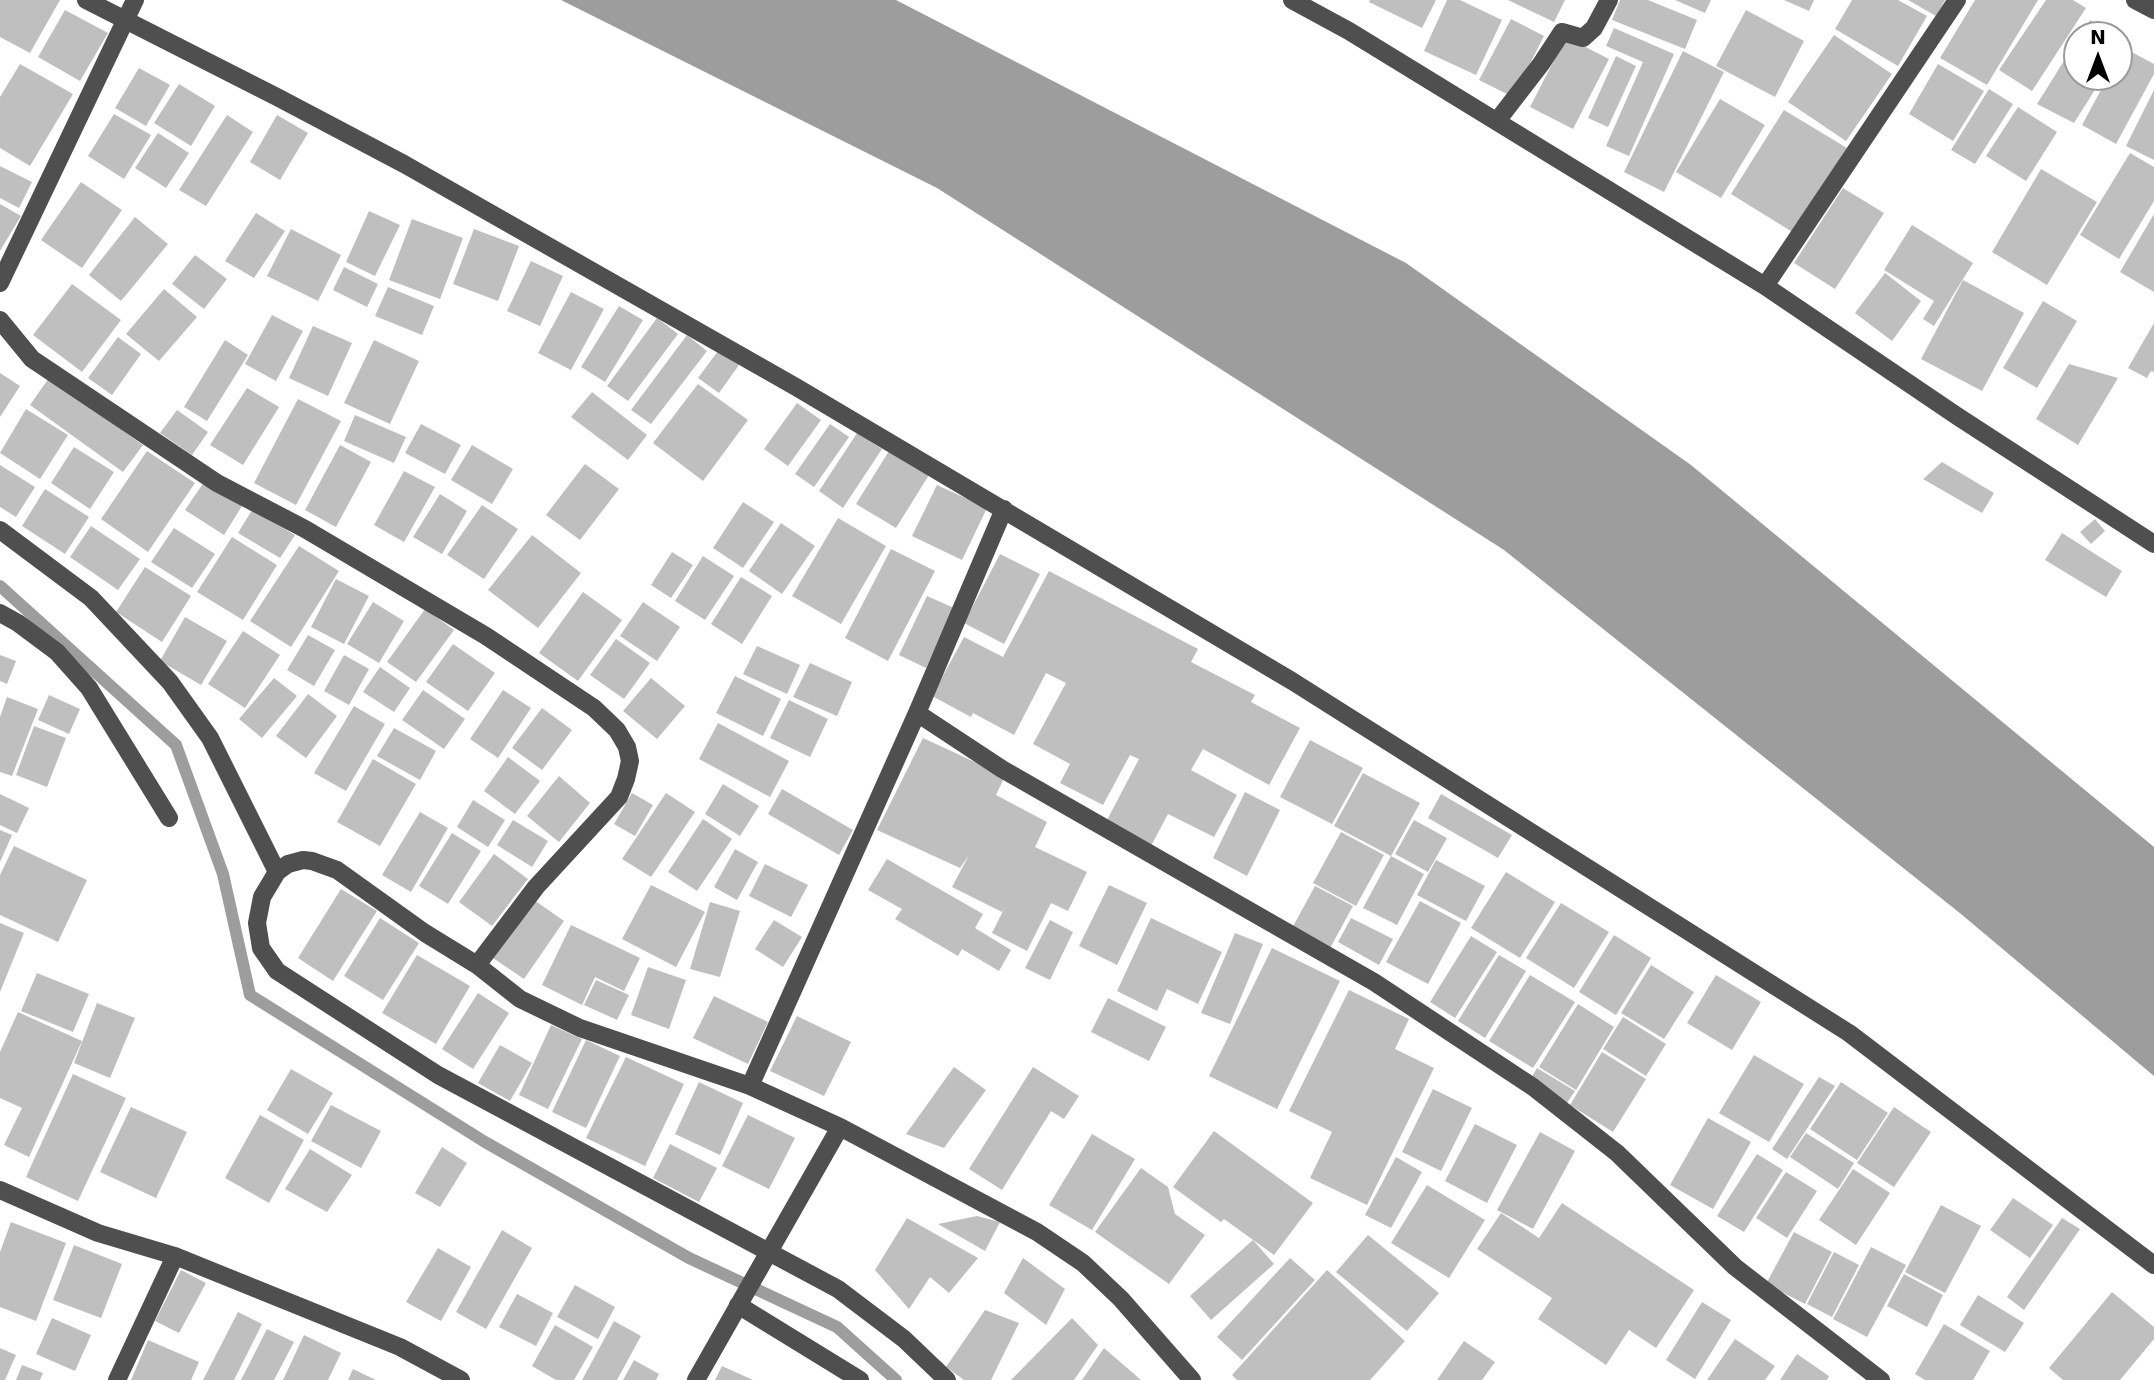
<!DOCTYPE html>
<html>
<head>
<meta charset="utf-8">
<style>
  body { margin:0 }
  #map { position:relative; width:2154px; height:1380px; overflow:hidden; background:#fff; font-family:"DejaVu Sans",sans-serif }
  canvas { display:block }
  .north { position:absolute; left:2063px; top:21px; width:70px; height:70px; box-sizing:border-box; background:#fff; border:2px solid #999; border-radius:50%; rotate:0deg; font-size:19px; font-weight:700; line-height:28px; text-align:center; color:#000 }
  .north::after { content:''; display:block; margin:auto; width:24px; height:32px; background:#000; clip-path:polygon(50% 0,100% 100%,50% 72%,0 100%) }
</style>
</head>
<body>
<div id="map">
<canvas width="2154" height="1380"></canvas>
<div class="north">N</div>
</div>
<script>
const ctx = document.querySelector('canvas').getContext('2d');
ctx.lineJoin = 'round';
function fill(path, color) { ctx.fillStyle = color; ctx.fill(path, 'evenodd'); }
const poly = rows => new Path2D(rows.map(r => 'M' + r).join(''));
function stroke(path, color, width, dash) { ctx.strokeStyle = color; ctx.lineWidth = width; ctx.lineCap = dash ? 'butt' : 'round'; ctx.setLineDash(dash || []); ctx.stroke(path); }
const water = poly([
  [561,0,896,0,1406,263,1691,465,2154,847,2154,1076,1961,914,1504,550,937,188]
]);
const stream = poly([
  [0,586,176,745,223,874,250,995,485,1142,689,1258,837,1327,896,1380]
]);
const building = poly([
  [0,0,60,0,30,53,0,37],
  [1370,0,1436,0,1422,28,1369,2],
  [1447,0,1460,0,1502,20,1476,75,1424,51],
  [1508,0,1565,0,1554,22],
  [1620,0,1648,0,1697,20,1685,49,1612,20],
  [1675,0,1711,0,1705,13],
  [1784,0,1814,0,1809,11],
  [1852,0,1898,0,1927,16,1898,66,1835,29],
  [1908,0,1945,0,1936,16],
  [1975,0,2038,0,1987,85,1940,58],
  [2046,0,2073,0,2086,8,2032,91,1999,70],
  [65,10,108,33,80,81,38,57],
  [1746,10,1804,41,1775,97,1716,66],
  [1511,19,1544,36,1513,97,1479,80],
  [2090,20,2118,35,2080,35],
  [1614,28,1674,54,1629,156,1606,146,1643,62,1606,46],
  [1834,35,1892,74,1846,141,1788,102],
  [1566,37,1609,59,1573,129,1530,107],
  [2077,40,2077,77,2103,77,2074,123,2037,104],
  [2124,48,2154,64,2154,74,2116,144,2082,125,2108,77,2119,77,2119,58],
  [1683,51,1724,72,1664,192,1624,172],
  [1616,56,1636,66,1608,127,1588,118],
  [20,64,73,94,30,166,0,148,0,97],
  [1938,64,1984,91,1953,141,1909,114],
  [139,68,170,85,146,126,115,108],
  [179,84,215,106,191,146,154,123],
  [1989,89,2013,104,1975,164,1951,150],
  [2154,90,2154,160,2126,146],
  [1720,99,1765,125,1721,198,1676,172],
  [2018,107,2057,132,2026,181,1986,156],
  [1784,110,1847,148,1794,233,1731,194],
  [114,114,151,135,124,179,88,156],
  [227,115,253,132,206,206,179,190],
  [277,115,308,133,280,180,250,162],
  [158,133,189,153,166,188,135,168],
  [2130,153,2154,167,2154,201,2119,259,2080,235],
  [0,166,32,182,19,208,0,198],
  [2041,169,2097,202,2047,285,1992,252],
  [81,182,122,210,82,268,41,240],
  [1843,188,1884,213,1835,289,1794,263],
  [0,204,21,216,0,251],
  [369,211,400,225,375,276,346,262],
  [256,213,285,231,254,278,225,261],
  [2154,214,2154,292,2120,272],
  [135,217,168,244,121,301,89,275],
  [412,219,463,238,440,299,389,280],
  [1912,225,1973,263,1934,326,1923,319,1934,301,1884,270],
  [291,229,341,255,318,301,267,276],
  [474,229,519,246,498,301,453,284],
  [195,255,227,279,204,309,172,284],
  [531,261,563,276,540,326,507,311],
  [344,267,378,284,367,307,333,290],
  [1885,273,1921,301,1892,341,1855,313],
  [1963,280,2024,313,1982,391,1921,359],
  [72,284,121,320,82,372,33,335],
  [388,287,434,306,422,335,375,316],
  [164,289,197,317,159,361,126,334],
  [571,292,604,309,571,370,538,353],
  [2043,301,2077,321,2037,388,2003,368],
  [619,306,643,320,605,382,581,367],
  [272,315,303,331,276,381,245,364],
  [657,318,678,334,628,401,607,386],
  [2154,323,2154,372,2151,371,2147,378,2128,368],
  [313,326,352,343,328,396,289,378],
  [687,335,707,351,651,424,631,410],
  [118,337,141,354,112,395,88,378],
  [225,340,248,355,207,421,184,407],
  [374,340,419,361,390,424,344,403],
  [718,351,739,365,719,393,698,378],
  [2069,364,2118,378,2078,445,2036,419],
  [0,373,20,386,0,417],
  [49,378,143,445,123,472,30,405],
  [698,384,748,420,703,481,653,443],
  [247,388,279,407,243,465,210,445],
  [592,392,647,435,628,460,571,417],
  [298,399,341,421,296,505,254,483],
  [797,403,821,420,788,466,764,449],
  [26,409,68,435,40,479,0,453],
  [177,410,208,432,192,455,160,433],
  [355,415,406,437,394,463,344,441],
  [421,424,461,445,445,474,405,453],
  [830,424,849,437,814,487,795,474],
  [857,433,882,449,843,508,819,491],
  [340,445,371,462,336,527,305,510],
  [472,445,513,469,492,504,451,480],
  [74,447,114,472,90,509,51,483],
  [147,451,195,483,148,552,101,519],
  [889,451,929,475,896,528,856,504],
  [1942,462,1994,493,1982,513,1923,479],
  [585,464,619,489,580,540,546,515],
  [0,465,35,487,16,517,0,507],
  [404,471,435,487,404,542,374,525],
  [204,482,242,506,224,535,185,510],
  [937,485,987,508,962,560,912,536],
  [45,489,89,517,65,554,22,526],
  [440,494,467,511,442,554,413,537],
  [743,502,774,522,743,568,713,548],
  [482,505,518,529,484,579,447,555],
  [252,510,295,535,280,558,238,533],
  [838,518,886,546,841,624,792,596],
  [2095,519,2105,531,2091,544,2080,532],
  [781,523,815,546,782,594,749,571],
  [91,526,140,559,118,590,70,557],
  [174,528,215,554,192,588,151,562],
  [2062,533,2122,571,2106,597,2045,560],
  [532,535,581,573,538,628,488,590],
  [232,537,277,565,243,620,197,592],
  [299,546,339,571,291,647,250,621],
  [891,549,935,571,888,661,845,638],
  [672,552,693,565,671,598,651,585],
  [1000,554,1040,574,1004,644,964,623],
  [703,556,734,576,705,620,675,601],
  [145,567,191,596,162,642,116,612],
  [1049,571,1198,649,1191,662,1255,695,1251,702,1300,728,1269,785,1203,749,1191,770,1237,795,1214,837,1168,814,1151,846,1106,822,1139,759,1130,755,1103,805,1060,783,1070,764,1033,744,1066,683,1046,673,1014,735,973,713,971,717,932,696,964,637,1003,657],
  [741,577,772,596,742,644,711,624],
  [336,579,369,596,344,644,311,627],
  [583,592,622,620,578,681,539,653],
  [927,596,954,608,926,668,899,655],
  [373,602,404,621,379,663,347,644],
  [643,602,680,627,657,661,620,636],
  [425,609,454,630,416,682,387,662],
  [185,617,227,641,201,685,160,661],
  [243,631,280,655,245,708,208,684],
  [308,635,335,650,314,686,287,670],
  [616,639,650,663,624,699,590,675],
  [453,644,495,673,468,711,426,682],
  [757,646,800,665,787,694,743,674],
  [0,655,16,661,7,684,0,681],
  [344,655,369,669,349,705,324,691],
  [810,663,852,682,837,716,793,697],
  [380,667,410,688,394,712,363,692],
  [735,676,781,699,763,736,716,713],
  [274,678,297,696,262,738,239,719],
  [651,678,685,706,657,739,623,711],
  [423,690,465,719,444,749,402,720],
  [503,690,531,708,498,758,470,739],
  [308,694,337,716,306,758,276,736],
  [49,695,80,709,69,734,38,720],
  [7,697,38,709,12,776,0,772,0,717],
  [789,700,828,719,810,757,770,738],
  [354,706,385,724,346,791,314,773],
  [542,708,572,730,542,770,512,748],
  [718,723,789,761,770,797,699,759],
  [34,726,66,738,47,787,16,775],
  [394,728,436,751,420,780,377,756],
  [923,738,1005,776,996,795,1047,822,1035,847,1087,872,1068,911,1051,903,1027,951,992,933,1006,905,1002,912,952,887,969,855,960,868,877,830],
  [1310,740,1363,768,1332,824,1280,797],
  [508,757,540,781,515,814,484,791],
  [373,759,416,784,380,846,337,822],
  [1363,773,1420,803,1391,856,1424,874,1397,925,1363,908,1391,856,1334,826],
  [559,776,590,803,559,842,527,816],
  [723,784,759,806,740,836,705,814],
  [782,789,853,830,839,855,768,814],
  [1245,792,1280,810,1247,876,1213,858],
  [632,793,653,805,635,836,614,824],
  [666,793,695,812,651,877,622,859],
  [0,794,29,808,17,833,0,825],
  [1441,794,1512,835,1498,858,1428,818],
  [473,800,505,820,488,847,457,827],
  [420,812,448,828,411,892,382,875],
  [703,819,732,839,697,891,668,872],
  [513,820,548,841,532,867,497,845],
  [1414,820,1447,838,1428,872,1395,854],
  [0,830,12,835,0,862],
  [1341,832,1384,855,1356,906,1313,883],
  [452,833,481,851,448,904,419,886],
  [14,846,87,880,58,942,0,915,0,875],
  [735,849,758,862,737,900,714,887],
  [494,854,528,879,492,926,459,902],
  [887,859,983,914,975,928,1011,950,999,971,962,949,958,956,895,919,902,909,868,890],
  [1436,860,1485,886,1466,921,1417,895],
  [765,864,808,885,791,917,749,896],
  [1506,872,1555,902,1520,958,1471,928],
  [651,885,705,912,676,967,622,939],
  [1109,885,1147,903,1117,965,1079,946],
  [1315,886,1353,906,1329,950,1291,930],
  [341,889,377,911,333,981,298,958],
  [534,900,564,921,524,979,493,958],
  [1420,901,1461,923,1428,984,1386,962],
  [710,902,740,911,720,977,690,969],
  [1561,903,1609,932,1574,988,1526,958],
  [380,918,419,943,383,1000,344,976],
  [1151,918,1222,952,1198,1004,1167,989,1157,1011,1117,991],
  [1351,918,1393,939,1379,965,1338,942],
  [774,920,802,937,783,967,755,949],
  [1050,920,1073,932,1050,980,1025,968],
  [0,923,24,933,0,992],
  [571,925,640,958,624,991,595,977,582,1005,542,985],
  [1235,933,1263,944,1230,1024,1201,1013],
  [1614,935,1651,958,1616,1015,1579,992],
  [1471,936,1497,952,1455,1018,1430,1002],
  [1272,948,1340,981,1277,1109,1209,1076],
  [417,955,470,986,436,1044,382,1013],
  [1499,955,1526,971,1485,1038,1458,1021],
  [1651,965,1694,992,1664,1039,1621,1013],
  [648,967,686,980,669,1029,631,1015],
  [37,973,89,994,73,1032,21,1011],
  [1530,975,1575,1002,1533,1068,1489,1041],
  [1716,975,1761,1002,1732,1050,1687,1023],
  [596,980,629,995,617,1020,584,1005],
  [1349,990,1409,1019,1395,1049,1434,1068,1367,1205,1310,1178,1332,1132,1289,1111],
  [478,993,509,1013,473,1069,442,1049],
  [714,996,768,1022,748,1064,693,1038],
  [1108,998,1166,1027,1149,1061,1091,1032],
  [97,1003,135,1018,110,1078,74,1063],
  [1578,1004,1614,1027,1576,1090,1539,1067],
  [18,1012,82,1041,29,1157,4,1145,22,1108,0,1098,0,1052],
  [797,1016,851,1042,824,1096,770,1071],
  [1623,1017,1666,1044,1646,1076,1603,1049],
  [551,1025,582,1039,548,1109,519,1095],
  [586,1040,620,1056,586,1128,552,1112],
  [500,1045,532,1063,510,1101,478,1083],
  [1602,1052,1646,1079,1613,1132,1570,1105],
  [1754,1055,1804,1084,1769,1142,1719,1113],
  [626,1057,684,1084,645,1166,586,1138],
  [954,1067,986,1090,944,1148,906,1134],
  [1033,1067,1079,1096,1064,1119,1051,1111,1002,1190,969,1169],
  [1537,1068,1575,1091,1567,1103,1530,1080],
  [291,1069,333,1093,308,1134,267,1110],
  [73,1074,126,1098,78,1201,26,1177],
  [1819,1077,1835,1086,1787,1159,1772,1149],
  [699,1082,743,1103,720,1155,675,1134],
  [1841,1082,1888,1113,1857,1160,1810,1129],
  [1433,1089,1472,1108,1441,1171,1402,1152],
  [331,1105,381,1131,361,1168,311,1141],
  [131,1107,187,1132,156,1198,100,1172],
  [1894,1107,1931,1132,1894,1187,1857,1163],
  [260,1115,304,1140,269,1203,225,1178],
  [748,1115,795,1138,769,1189,722,1166],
  [1708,1118,1751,1142,1713,1209,1670,1185],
  [1475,1124,1517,1145,1487,1203,1445,1181],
  [1214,1131,1313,1203,1274,1255,1224,1219,1221,1222,1173,1187],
  [1540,1132,1575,1151,1533,1229,1497,1210],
  [1806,1133,1854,1163,1838,1189,1790,1157],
  [1092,1134,1135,1159,1092,1230,1049,1205],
  [670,1144,717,1168,699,1202,653,1178],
  [442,1147,467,1163,440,1207,415,1193],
  [310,1149,352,1175,327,1212,285,1189],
  [1757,1154,1783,1170,1744,1232,1717,1216],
  [1396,1157,1422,1172,1391,1228,1365,1215],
  [1141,1168,1168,1187,1175,1214,1205,1235,1169,1284,1095,1232],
  [1853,1169,1890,1193,1856,1245,1819,1220],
  [1786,1172,1817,1191,1787,1238,1756,1218],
  [1427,1185,1485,1220,1449,1278,1391,1243],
  [2013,1198,2053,1225,2030,1258,1990,1230],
  [1562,1203,1694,1290,1656,1348,1629,1330,1606,1365,1538,1319,1552,1298,1477,1249,1501,1213,1539,1238],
  [1941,1205,1981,1226,1945,1293,1905,1272],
  [977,1216,1000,1222,985,1251,938,1224],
  [907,1218,978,1258,949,1293,930,1277,909,1309,875,1270],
  [2062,1218,2080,1229,2024,1310,2007,1297],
  [11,1222,66,1243,36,1321,0,1307,0,1252],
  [502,1230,532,1248,486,1329,456,1312],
  [1794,1232,1832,1252,1805,1304,1766,1284],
  [1368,1235,1439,1293,1407,1331,1336,1272],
  [1253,1240,1274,1264,1211,1320,1190,1296],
  [74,1245,122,1264,101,1318,53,1300],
  [1871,1247,1906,1265,1867,1337,1833,1319],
  [438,1248,471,1267,441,1321,406,1302],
  [1834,1252,1859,1265,1832,1317,1807,1304],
  [1023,1258,1065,1289,1046,1325,1004,1293],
  [1290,1258,1315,1280,1242,1360,1217,1337],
  [181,1270,206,1283,179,1333,155,1321],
  [1327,1270,1405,1341,1370,1380,1237,1380,1232,1375],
  [1904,1274,1943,1295,1927,1327,1887,1306],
  [575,1285,615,1307,598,1339,557,1317],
  [2112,1292,2154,1327,2154,1339,2120,1380,2063,1380,2049,1368],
  [517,1294,553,1313,536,1346,499,1327],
  [1978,1295,2024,1323,2005,1352,1960,1325],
  [1702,1302,1731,1320,1695,1379,1666,1360],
  [985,1310,1019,1323,991,1380,964,1380,946,1367],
  [238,1312,262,1324,234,1380,203,1380],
  [52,1318,91,1335,75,1371,36,1354],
  [1072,1318,1098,1345,1074,1380,1011,1380],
  [614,1321,641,1336,617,1380,582,1380],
  [1944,1324,1990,1351,1973,1380,1925,1380,1915,1374],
  [555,1325,593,1347,574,1380,556,1380,532,1366],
  [267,1329,294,1342,274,1380,241,1380],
  [304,1335,341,1353,328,1380,283,1380],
  [1735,1339,1775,1366,1765,1380,1707,1380],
  [148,1340,199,1362,191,1380,131,1380],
  [1464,1341,1495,1362,1482,1380,1437,1380],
  [0,1348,16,1355,5,1380,0,1380],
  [1104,1348,1141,1380,1082,1380],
  [1797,1354,1829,1376,1827,1380,1780,1380],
  [634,1360,659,1374,656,1380,623,1380],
  [22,1365,43,1373,40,1380,16,1380],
  [722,1366,753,1380,715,1380],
  [353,1369,376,1380,348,1380]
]);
const minor = poly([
  [86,0,277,97,404,164,796,387,1292,681,1849,1033,2154,1265],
  [1292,0,1349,31,1765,286,1957,416,2154,544],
  [2135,0,2154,10],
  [1497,121,1541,64,1562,32,1583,38,1594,28,1609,0],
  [0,283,135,0],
  [1765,286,1957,0],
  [0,320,32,359,217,483,305,529,486,636,594,708,617,730,627,747,630,761,626,779,619,797,536,887,477,965],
  [0,530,91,598,170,682,210,738,277,872],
  [0,613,18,623,57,652,89,688,169,818],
  [917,713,1002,769,1374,982,1533,1087,1617,1153,1735,1267,1881,1380],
  [750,1086,917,713,1004,509],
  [0,1190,98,1233,175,1256,400,1347,461,1380],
  [738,1305,860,1380],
  [117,1380,175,1256],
  [696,1380,840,1127],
  [947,1380,904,1339,838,1289,438,1075,277,971,261,948,257,923,262,897,277,872,288,864,303,860,312,861,337,870,425,933,477,965,520,999,580,1028,750,1086,840,1127,1037,1232,1083,1263,1121,1299,1192,1380]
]);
fill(water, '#9d9d9d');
stroke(stream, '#9d9d9d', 12);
fill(building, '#bfbfbf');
stroke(minor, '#4f4f4f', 18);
</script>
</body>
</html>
